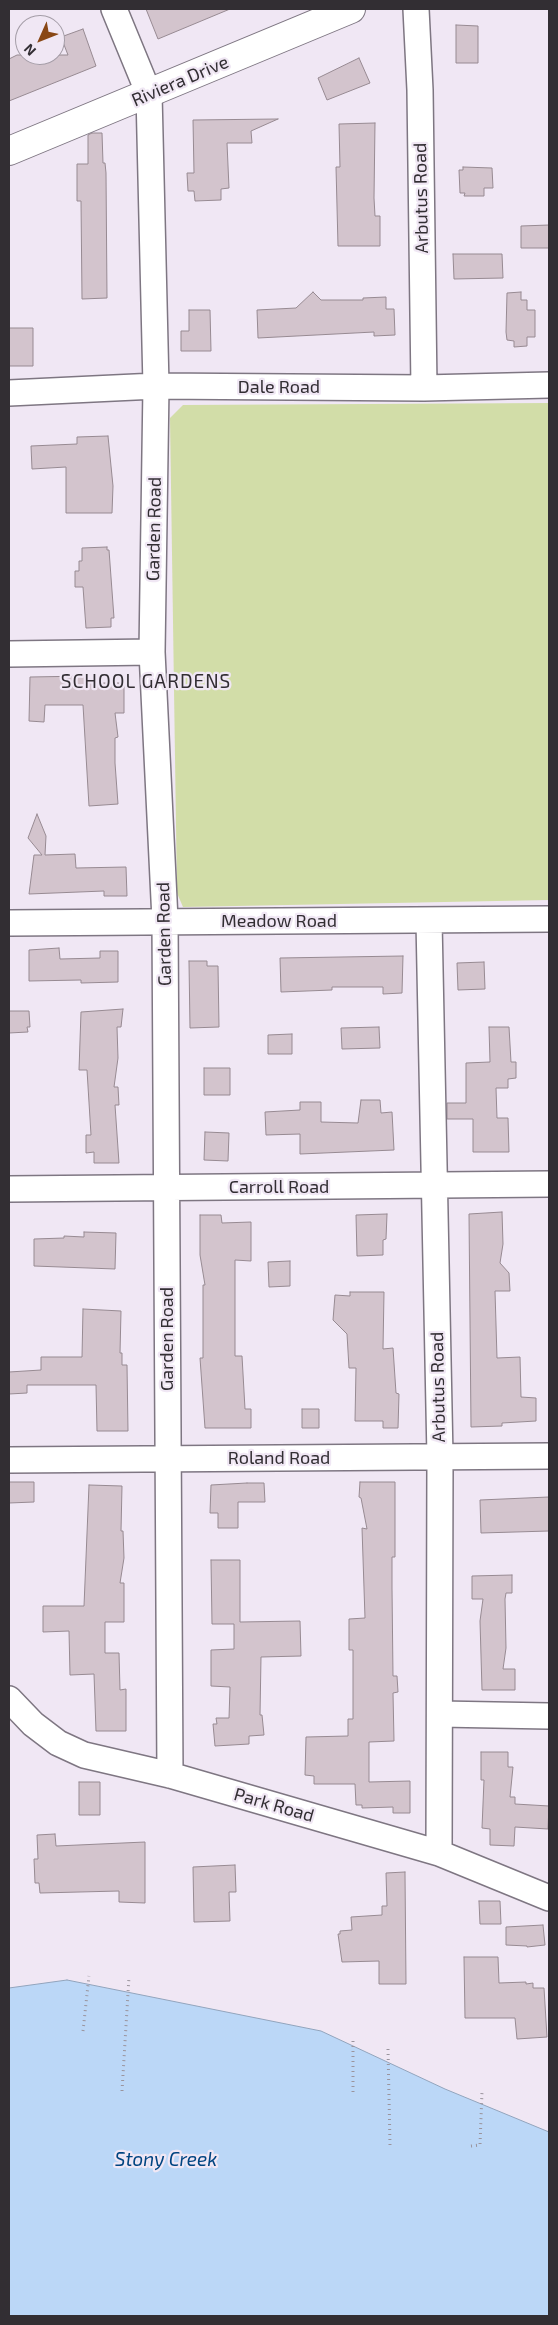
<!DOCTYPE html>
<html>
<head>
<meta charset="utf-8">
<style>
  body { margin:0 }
  #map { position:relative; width:558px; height:2325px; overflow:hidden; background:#f0e7f4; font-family:"Exo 2",sans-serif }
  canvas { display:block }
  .frame { position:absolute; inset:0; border:10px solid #322e33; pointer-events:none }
  .north { position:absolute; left:15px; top:15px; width:50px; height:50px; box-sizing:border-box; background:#f0e7f4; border:1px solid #a49da7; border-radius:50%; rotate:226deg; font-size:14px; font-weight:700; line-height:20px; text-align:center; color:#322e33 }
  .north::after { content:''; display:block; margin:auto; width:18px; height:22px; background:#894715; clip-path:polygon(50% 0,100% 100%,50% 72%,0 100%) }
</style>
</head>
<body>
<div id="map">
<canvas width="558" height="2325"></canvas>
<div class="frame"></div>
<div class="north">N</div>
</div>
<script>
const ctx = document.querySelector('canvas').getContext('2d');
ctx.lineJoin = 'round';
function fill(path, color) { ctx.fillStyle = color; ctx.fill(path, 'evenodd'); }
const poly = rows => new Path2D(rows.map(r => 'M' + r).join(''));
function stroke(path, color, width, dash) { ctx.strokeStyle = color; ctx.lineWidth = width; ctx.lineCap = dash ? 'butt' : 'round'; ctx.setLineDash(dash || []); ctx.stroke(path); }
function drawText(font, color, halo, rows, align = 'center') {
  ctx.font = font + ' "Exo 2",sans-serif'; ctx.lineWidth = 4.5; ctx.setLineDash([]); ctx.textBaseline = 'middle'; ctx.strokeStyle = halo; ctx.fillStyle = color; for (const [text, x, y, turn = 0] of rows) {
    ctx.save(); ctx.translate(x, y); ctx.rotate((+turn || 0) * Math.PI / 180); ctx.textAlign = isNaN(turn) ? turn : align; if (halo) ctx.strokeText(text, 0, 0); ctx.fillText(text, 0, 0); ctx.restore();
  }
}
const green = poly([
  [549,403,549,900,183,907,177,893,170,418,183,405]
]);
const water = poly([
  [67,1980,321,2031,445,2089,549,2132,549,2316,9,2316,9,1988,67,1980]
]);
const building = poly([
  [146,9,230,9,158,39,146,9],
  [456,25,478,26,478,63,456,63,456,25],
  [83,29,96,66,9,101,9,59,17,55,68,55,61,37,83,29],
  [359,58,370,83,327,100,318,78,359,58],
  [278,119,251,131,252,143,227,143,229,188,221,189,221,200,195,201,194,191,188,191,187,173,194,173,193,120,278,119],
  [375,123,374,198,375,216,380,216,380,246,338,246,336,167,340,167,339,124,375,123],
  [92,133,102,133,103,163,105,163,106,173,107,298,82,299,81,201,77,201,77,164,88,164,88,135,92,133],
  [463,167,492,168,493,188,484,188,484,196,464,196,465,193,460,193,459,170,463,170,463,167],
  [549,225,549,248,521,248,521,226,549,225],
  [453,254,502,254,503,278,454,279,453,254],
  [313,292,321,300,363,300,363,298,386,297,386,309,394,309,395,335,374,336,374,332,258,338,257,310,296,308,313,292],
  [521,292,521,300,527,300,527,310,535,310,535,337,527,337,527,346,514,347,514,341,507,340,506,332,507,293,521,292],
  [189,310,210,310,211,351,181,351,181,331,189,331,189,310],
  [9,328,33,328,33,366,9,366,9,328],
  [108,436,113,486,112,513,66,513,66,467,32,469,31,446,77,444,77,437,108,436],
  [107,547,107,550,109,550,114,618,111,618,111,627,86,628,83,587,75,587,75,571,79,571,79,561,82,561,82,548,107,547],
  [86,676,86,683,124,683,124,713,115,713,118,737,115,738,115,763,118,804,89,806,83,705,45,705,44,722,29,721,30,677,86,676],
  [37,814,46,836,45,855,75,854,76,868,126,867,127,896,104,896,104,891,29,894,34,855,42,855,28,838,37,814],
  [59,948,60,959,100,958,100,951,118,951,118,982,81,983,81,980,29,981,29,950,59,948],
  [403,956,402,993,383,994,383,987,332,987,332,990,281,992,280,958,403,956],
  [189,961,207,961,207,966,218,966,219,1027,190,1028,189,961],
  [484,962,485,989,458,990,457,963,484,962],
  [123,1009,121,1027,117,1027,118,1058,114,1087,118,1087,119,1105,115,1105,119,1163,94,1163,94,1152,86,1153,86,1135,91,1135,87,1070,79,1070,81,1012,123,1009],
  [9,1011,29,1011,30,1027,27,1027,28,1032,9,1033,9,1011],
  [379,1027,380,1048,342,1049,341,1028,379,1027],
  [489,1027,509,1027,511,1062,516,1062,516,1078,508,1079,508,1088,496,1088,497,1118,508,1118,509,1152,473,1152,473,1119,447,1119,447,1103,466,1103,466,1063,490,1062,489,1027],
  [292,1034,292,1054,268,1054,268,1035,292,1034],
  [204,1068,230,1068,230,1095,204,1095,204,1068],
  [361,1100,380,1100,381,1113,392,1112,394,1150,300,1154,300,1134,266,1135,265,1112,300,1110,300,1102,321,1102,321,1122,358,1123,361,1100],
  [205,1132,229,1133,228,1161,204,1160,205,1132],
  [502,1212,503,1244,500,1263,509,1273,510,1291,495,1291,497,1358,520,1357,521,1397,536,1398,536,1421,502,1423,502,1426,471,1427,469,1214,502,1212],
  [387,1214,386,1239,383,1240,383,1255,357,1256,356,1215,387,1214],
  [200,1215,221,1215,222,1223,251,1222,251,1261,235,1260,235,1356,242,1356,245,1409,251,1409,251,1428,205,1428,200,1358,203,1358,203,1285,205,1285,200,1255,200,1215],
  [84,1232,116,1233,115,1269,34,1266,34,1239,64,1238,64,1236,84,1237,84,1232],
  [290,1261,290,1286,269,1287,268,1262,290,1261],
  [350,1292,384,1292,383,1349,393,1348,396,1393,399,1394,398,1428,383,1428,383,1421,355,1421,356,1368,349,1368,347,1334,333,1320,335,1295,350,1296,350,1292],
  [83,1309,121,1311,120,1353,122,1353,122,1365,127,1365,128,1431,97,1431,96,1385,27,1385,27,1393,9,1394,9,1372,41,1370,41,1357,82,1357,83,1309],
  [302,1409,319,1409,319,1428,302,1428,302,1409],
  [9,1482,34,1482,34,1502,9,1503,9,1482],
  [360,1482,395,1482,395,1557,392,1557,392,1588,393,1676,397,1676,398,1692,393,1693,394,1741,369,1742,369,1782,410,1781,410,1813,393,1813,393,1807,362,1808,362,1805,356,1805,355,1784,314,1784,314,1776,305,1775,306,1737,348,1736,348,1719,353,1719,353,1650,349,1650,349,1619,365,1618,362,1528,367,1529,361,1498,359,1497,360,1482],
  [247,1483,264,1483,265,1502,238,1502,238,1528,218,1528,218,1513,210,1513,211,1485,247,1483],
  [89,1485,122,1486,121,1531,123,1531,124,1558,120,1583,124,1583,124,1622,105,1622,105,1653,119,1653,120,1690,126,1689,126,1731,96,1731,94,1674,70,1675,69,1631,43,1632,43,1606,84,1606,89,1485],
  [549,1497,549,1531,481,1533,480,1500,549,1497],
  [211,1560,240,1560,240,1622,300,1621,301,1656,261,1657,260,1715,262,1715,264,1735,249,1736,249,1744,215,1746,213,1724,217,1724,216,1718,229,1718,230,1687,211,1686,211,1650,234,1649,234,1624,212,1624,211,1560],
  [512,1575,512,1593,506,1593,505,1599,506,1648,503,1669,515,1669,515,1690,482,1690,480,1621,483,1599,472,1599,472,1576,512,1575],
  [481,1752,508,1752,508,1767,513,1767,510,1797,515,1797,515,1804,549,1806,548,1829,515,1827,514,1846,490,1845,490,1829,482,1828,484,1780,481,1780,481,1752],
  [79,1782,100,1782,100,1815,79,1815,79,1782],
  [55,1834,56,1846,145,1842,145,1903,119,1902,119,1891,40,1893,39,1883,35,1883,34,1859,38,1859,37,1835,55,1834],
  [235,1865,236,1892,229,1892,230,1921,194,1922,193,1867,235,1865],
  [405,1872,406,1984,379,1984,379,1961,342,1962,338,1934,340,1934,340,1931,352,1930,351,1917,382,1915,382,1906,387,1906,386,1873,405,1872],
  [479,1901,500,1901,501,1924,480,1924,479,1901],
  [543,1925,545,1945,527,1947,527,1946,506,1945,506,1927,543,1925],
  [464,1957,498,1957,499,1983,526,1982,526,1984,533,1983,533,1988,544,1988,547,2037,517,2039,515,2018,465,2018,464,1957]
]);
const path = poly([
  [83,2031,89,1976],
  [388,2049,390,2145],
  [122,2091,129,1977],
  [353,2092,353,2037],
  [471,2146,480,2145,482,2092]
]);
const minor = poly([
  [114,9,149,94,156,386,152,652,165,920,170,1775],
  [416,9,420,90,424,388],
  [9,393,156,386,424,388,549,385],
  [9,654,152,652],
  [429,921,440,1457,439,1853],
  [9,923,549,919],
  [9,1189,549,1184],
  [9,1460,549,1456],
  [9,1699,33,1724,58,1743,84,1755,170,1775,439,1853,549,1898],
  [440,1714,549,1716]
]);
const tertiary = poly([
  [9,151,351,9]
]);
const streetNames = [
  ["Riviera Drive",180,81,-23],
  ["Arbutus Road",421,198,-91],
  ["Dale Road",279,387],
  ["Garden Road",154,529,-89],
  ["Meadow Road",279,921],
  ["Garden Road",164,934,-91],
  ["Carroll Road",279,1187],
  ["Garden Road",167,1339,-90],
  ["Arbutus Road",438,1387,-91],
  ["Roland Road",279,1458],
  ["Park Road",274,1805,16]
];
const neighbourhoodNames = [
  ["SCHOOL GARDENS",146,682]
];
const waterNames = [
  ["Stony Creek",166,2160]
];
fill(green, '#d2dda8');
fill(water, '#bbd7f7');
stroke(water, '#92a4bc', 1);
fill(building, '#d3c4cd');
stroke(building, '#978a92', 1);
stroke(minor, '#7e7682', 28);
stroke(tertiary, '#7e7682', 30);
stroke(path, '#9a949d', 3, [1, 4]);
stroke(minor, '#fff', 25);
stroke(tertiary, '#fff', 28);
drawText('18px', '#322e33', '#f0e7f4', streetNames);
ctx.letterSpacing = '1px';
drawText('19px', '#322e33', '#f0e7f4', neighbourhoodNames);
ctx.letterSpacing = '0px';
drawText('italic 19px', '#004481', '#f0e7f4', waterNames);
</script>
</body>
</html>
